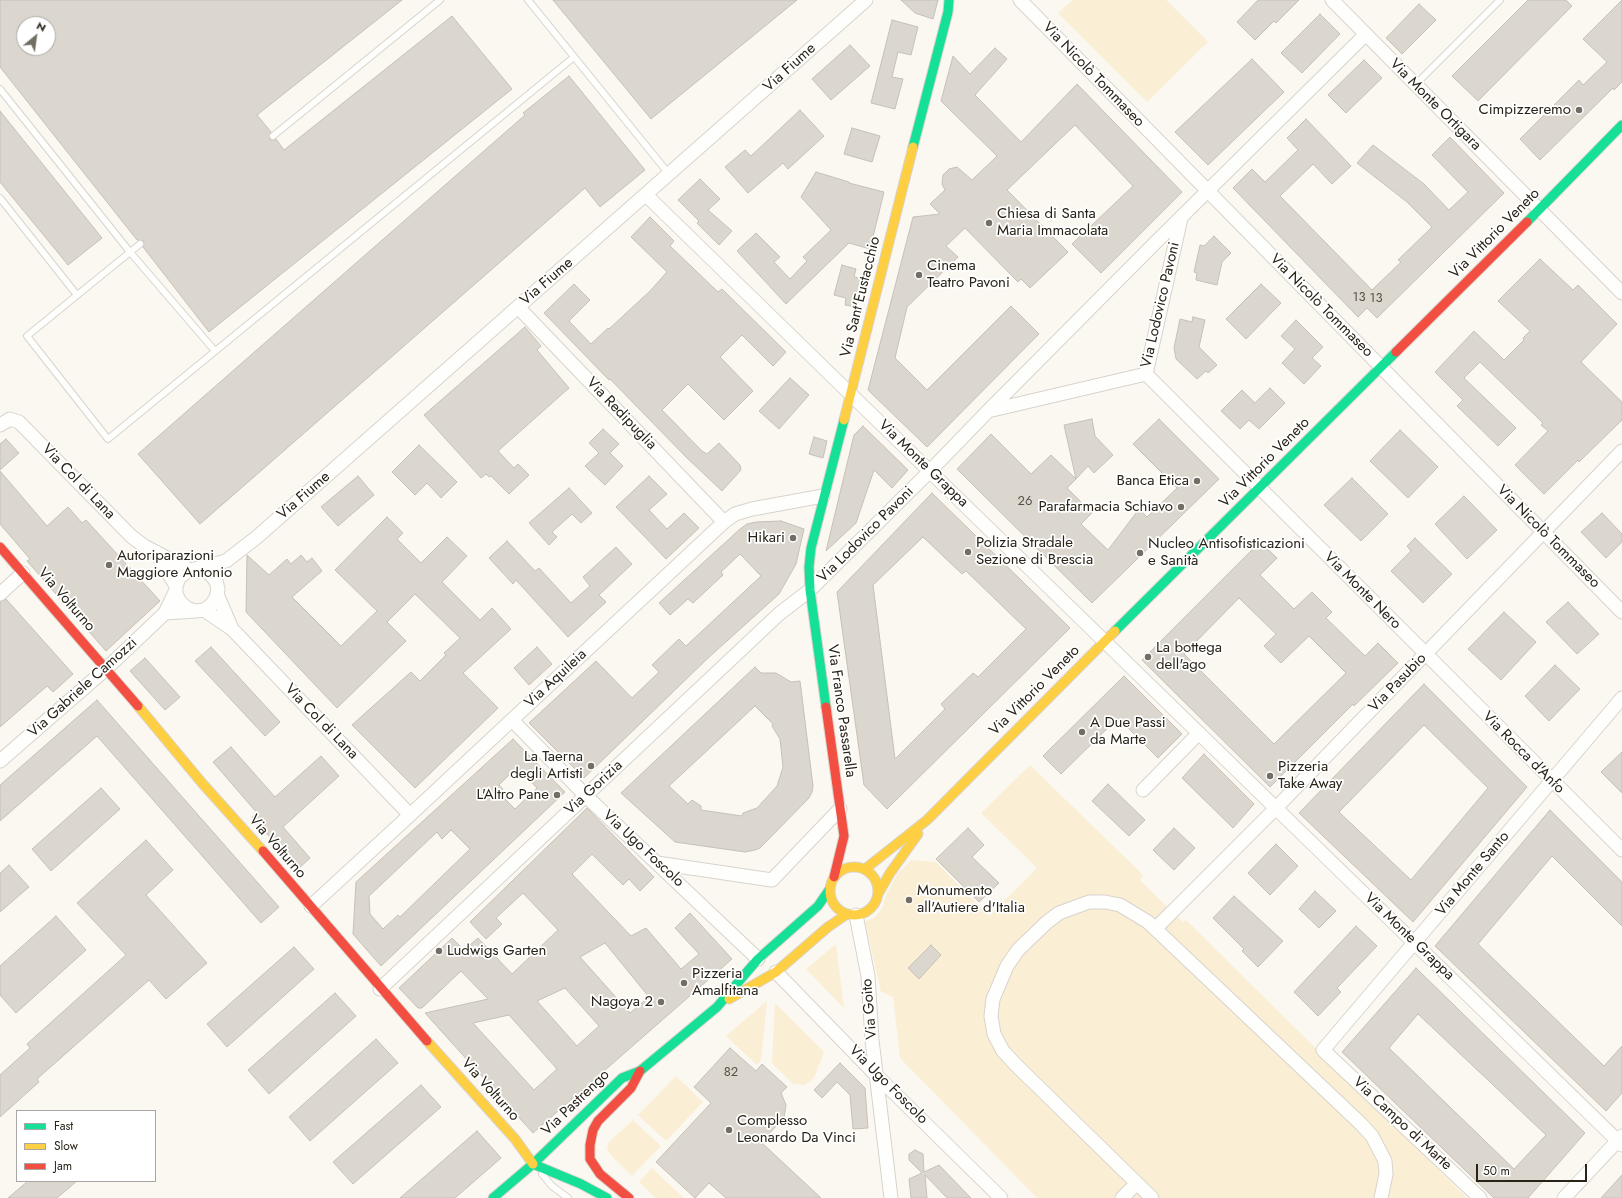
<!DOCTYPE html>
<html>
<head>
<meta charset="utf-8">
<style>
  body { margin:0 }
  #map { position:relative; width:1622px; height:1198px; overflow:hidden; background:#fbf8f1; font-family:Jost,sans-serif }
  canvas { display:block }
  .legend { position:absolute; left:16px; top:1110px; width:140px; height:72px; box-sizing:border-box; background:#fff; border:1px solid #a9a7a3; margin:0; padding:5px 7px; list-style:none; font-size:12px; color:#292318 }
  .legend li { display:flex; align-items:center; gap:8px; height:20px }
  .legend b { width:20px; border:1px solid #a9a7a3 }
  .north { position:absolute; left:16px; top:16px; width:40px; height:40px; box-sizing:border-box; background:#fff; border:1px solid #a9a7a3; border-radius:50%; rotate:29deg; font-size:11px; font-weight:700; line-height:16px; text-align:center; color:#292318 }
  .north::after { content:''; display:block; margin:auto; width:14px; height:18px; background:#726e64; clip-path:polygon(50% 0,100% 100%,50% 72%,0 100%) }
  .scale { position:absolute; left:1476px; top:1164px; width:111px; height:18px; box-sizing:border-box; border:2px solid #292318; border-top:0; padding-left:5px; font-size:12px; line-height:14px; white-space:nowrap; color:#292318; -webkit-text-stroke:3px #fff; paint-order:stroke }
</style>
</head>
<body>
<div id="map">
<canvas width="1622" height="1198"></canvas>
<ul class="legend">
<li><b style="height:5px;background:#16e098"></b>Fast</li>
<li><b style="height:5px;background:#ffcf43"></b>Slow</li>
<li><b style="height:5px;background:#f24e42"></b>Jam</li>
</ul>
<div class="north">N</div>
<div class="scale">50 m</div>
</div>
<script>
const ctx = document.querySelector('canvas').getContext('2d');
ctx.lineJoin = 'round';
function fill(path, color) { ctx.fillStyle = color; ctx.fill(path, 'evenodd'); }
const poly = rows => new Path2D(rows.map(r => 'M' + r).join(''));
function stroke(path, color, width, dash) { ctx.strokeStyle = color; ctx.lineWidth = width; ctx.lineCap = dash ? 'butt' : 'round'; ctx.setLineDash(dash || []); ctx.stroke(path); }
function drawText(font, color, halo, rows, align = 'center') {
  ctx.font = font + ' Jost,sans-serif'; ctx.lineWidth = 3.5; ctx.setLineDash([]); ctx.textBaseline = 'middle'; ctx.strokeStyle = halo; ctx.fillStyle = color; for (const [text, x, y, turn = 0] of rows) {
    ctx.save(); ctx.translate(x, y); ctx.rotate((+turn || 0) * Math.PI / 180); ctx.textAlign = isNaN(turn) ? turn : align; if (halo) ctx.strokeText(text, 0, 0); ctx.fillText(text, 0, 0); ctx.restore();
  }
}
const green = poly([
  [1073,0,1166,0,1208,42,1147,102,1058,13],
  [1030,765,1143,875,1140,880,1172,912,1183,922,1186,920,1467,1198,1037,1198,900,1058,893,997,881,992,865,922,875,917,882,908,886,895,897,874,911,860,936,862,989,916,1037,868,981,813],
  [836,944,844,1008,806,969],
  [767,1001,761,1060,757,1065,726,1036],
  [775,1003,824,1052,814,1078,805,1085,793,1084,772,1063],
  [676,1076,703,1102,666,1141,638,1115],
  [633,1120,661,1146,632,1176,610,1154,607,1148,609,1142],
  [652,1168,684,1198,656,1198,639,1182]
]);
const building = poly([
  [0,0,402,0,257,115,271,132,269,139,272,140,276,139,284,150,452,16,512,89,209,332,143,247,144,241,137,240,0,67,0,0],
  [24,24,48,24,48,48,24,48,24,24],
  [553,0,797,0,651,119,553,0],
  [901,0,938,0,933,19,915,13,901,0],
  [1258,0,1299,0,1276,23,1274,21,1255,40,1237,22,1258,0],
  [1528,0,1566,0,1572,6,1478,101,1452,76,1528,0],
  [1622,0,1622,82,1614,90,1613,88,1540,160,1520,139,1579,80,1583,85,1607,62,1583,39,1622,0],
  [1419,4,1436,20,1402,54,1386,38,1419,4],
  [1320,14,1340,34,1302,73,1281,53,1320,14],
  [892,20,918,27,911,55,898,52,892,77,903,79,895,109,871,103,892,20],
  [850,45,870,66,831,100,812,79,850,45],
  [995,48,1007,59,975,95,1021,142,1077,84,1182,192,1101,273,1072,244,1133,186,1075,125,1007,190,1068,252,1030,288,1021,279,1018,282,965,228,946,246,958,257,907,307,895,358,927,390,1011,306,1039,334,927,447,868,390,913,217,940,214,930,204,945,190,942,184,943,175,949,169,957,167,972,180,997,156,941,101,953,56,970,74,995,48],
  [1252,59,1284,92,1208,165,1175,132,1252,59],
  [1364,60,1382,78,1346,113,1328,95,1364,60],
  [569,76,645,170,600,207,585,188,200,524,138,454,525,115,523,113,569,76],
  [800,110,824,136,788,169,783,163,748,193,725,167,745,150,751,156,800,110],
  [0,111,102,238,68,265,0,182,0,111],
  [1306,119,1351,166,1332,184,1313,164,1280,196,1372,290,1401,262,1398,260,1432,227,1407,202,1357,163,1373,145,1424,184,1449,210,1468,192,1432,155,1450,137,1504,193,1377,318,1367,308,1358,317,1233,188,1252,169,1265,182,1298,150,1287,138,1306,119],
  [852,128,880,136,872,162,844,154,852,128],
  [816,172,849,182,849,183,884,192,870,249,849,243,786,304,737,251,756,233,780,257,774,262,790,279,807,261,803,257,831,230,801,197,816,172],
  [700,179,720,199,708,210,732,231,719,245,697,223,699,221,678,200,700,179],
  [650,217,674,241,670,246,718,292,722,289,786,352,773,366,742,335,720,357,753,391,724,420,688,384,662,410,702,451,707,454,719,443,740,465,741,470,722,491,687,458,610,379,609,380,544,313,574,284,590,300,569,321,591,344,608,328,609,329,650,291,667,272,631,237,650,217],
  [1214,236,1231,253,1222,262,1217,285,1196,280,1197,273,1194,272,1200,245,1204,246,1214,236],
  [1540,259,1573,290,1578,285,1617,324,1581,362,1622,402,1622,420,1579,462,1578,460,1544,494,1515,465,1548,431,1541,425,1543,423,1480,362,1464,378,1516,428,1498,446,1457,406,1463,400,1435,372,1474,331,1504,360,1524,340,1523,338,1530,331,1498,301,1540,259],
  [842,265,856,269,854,277,863,279,856,307,845,305,846,298,834,295,842,265],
  [1261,284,1281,303,1246,339,1226,319,1261,284],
  [1193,317,1205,320,1199,347,1217,365,1208,373,1206,371,1197,379,1176,359,1174,348,1180,319,1192,322,1193,317],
  [1296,320,1323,347,1312,358,1321,366,1304,384,1282,363,1295,349,1281,336,1296,320],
  [525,327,541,346,537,350,569,388,498,451,514,468,518,464,529,475,509,494,491,476,489,477,486,474,481,478,424,415,525,327],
  [790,378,809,395,779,429,759,411,790,378],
  [1270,388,1285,403,1259,429,1249,420,1240,429,1221,411,1242,390,1255,403,1270,388],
  [1092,419,1095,436,1113,455,1094,473,1088,466,1076,479,1064,425,1092,419],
  [1159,419,1219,479,1092,603,957,469,991,434,1031,474,1051,455,1076,479,1067,488,1092,513,1081,524,1108,550,1139,509,1147,517,1177,488,1133,444,1159,419],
  [863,426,908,470,892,488,874,470,856,523,826,551,854,435,863,426],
  [603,429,619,444,610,453,623,466,605,485,585,466,599,453,589,443,603,429],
  [1400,430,1438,467,1408,498,1370,461,1400,430],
  [814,437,827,441,823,458,809,454,814,437],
  [6,439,19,453,0,470,0,444,6,439],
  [419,445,457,482,441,498,427,483,415,495,392,472,419,445],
  [0,471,47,526,68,507,82,523,86,520,160,601,106,651,27,561,30,559,0,524,0,471],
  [358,476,374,495,338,526,321,507,358,476],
  [649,476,667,494,649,510,667,529,684,513,699,528,666,559,616,507,649,476],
  [1352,478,1388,514,1361,541,1324,505,1352,478],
  [569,488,592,513,581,523,572,514,552,532,557,537,549,545,529,523,569,488],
  [932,493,1070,628,887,809,864,785,837,592,932,493],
  [923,537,962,574,966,571,1026,629,978,677,973,673,941,704,945,709,895,759,873,585,923,537],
  [1464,496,1497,530,1467,559,1435,524,1464,496],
  [1602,513,1622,534,1622,542,1606,558,1581,532,1602,513],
  [387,517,403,533,397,539,421,563,447,537,467,556,442,582,480,620,492,608,511,629,463,673,498,708,415,788,352,725,411,672,420,681,446,655,444,653,460,638,415,594,387,622,406,641,337,708,246,612,247,555,269,575,287,559,291,564,301,555,307,562,312,558,322,571,292,597,341,646,377,611,335,570,387,517],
  [781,521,804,529,796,564,779,594,707,659,584,778,529,723,596,661,632,698,659,672,652,665,679,639,686,646,761,576,740,554,721,572,723,575,693,603,688,599,670,615,659,603,740,529,747,524,756,522,781,521],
  [1415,538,1452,574,1423,603,1391,571,1411,551,1407,546,1415,538],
  [507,541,535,571,539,568,571,603,590,586,583,577,616,547,632,564,599,595,606,602,568,637,516,580,513,584,489,558,507,541],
  [1260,542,1277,558,1260,575,1294,609,1312,592,1332,612,1326,618,1365,656,1378,643,1398,663,1354,706,1353,704,1270,787,1142,660,1260,542],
  [1239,598,1276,634,1264,646,1281,663,1309,636,1346,673,1274,744,1184,654,1239,598],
  [6,599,73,674,53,692,47,686,0,727,0,602,6,599],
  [1568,602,1599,634,1577,654,1546,622,1568,602],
  [1504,612,1536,642,1501,680,1468,649,1504,612],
  [211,647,280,722,265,736,195,661,211,647],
  [537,647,552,664,529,685,514,668,537,647],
  [145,658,180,697,165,710,130,671,145,658],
  [1555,665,1580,689,1549,721,1525,696,1555,665],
  [755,667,761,673,776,673,791,682,800,681,813,786,812,792,809,798,760,848,755,850,745,852,675,842,621,793,755,667],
  [755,706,773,724,772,726,780,739,783,767,777,786,757,808,743,813,742,816,701,810,701,806,692,800,688,804,669,786,755,706],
  [1124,676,1182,734,1158,758,1118,718,1061,774,1043,756,1124,676],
  [1424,684,1527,787,1413,922,1299,813,1424,684],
  [1424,725,1488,788,1411,880,1339,812,1424,725],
  [97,700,279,907,261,923,97,736,0,821,0,785,97,700],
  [513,739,565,792,381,966,353,934,356,882,513,739],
  [517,767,537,788,515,809,499,793,503,789,499,785,517,767],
  [451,830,470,849,400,917,398,915,383,929,370,914,369,896,437,832,442,839,451,830],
  [231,747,275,797,321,756,339,776,283,827,310,858,298,869,252,817,257,813,213,762,231,747],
  [1622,752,1622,793,1601,772,1622,752],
  [1204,754,1254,804,1233,828,1182,778,1204,754],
  [1108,784,1145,820,1129,836,1092,801,1108,784],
  [101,788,120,809,51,871,32,849,101,788],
  [587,808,654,877,640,891,629,879,623,885,592,854,572,874,631,936,646,928,681,969,699,954,675,928,690,913,732,959,533,1133,425,1013,488,999,461,971,422,1008,418,1008,399,988,452,938,464,950,478,938,512,974,558,930,523,893,496,918,502,924,486,939,470,922,587,808],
  [605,943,649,997,630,1013,580,957,605,943],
  [565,988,599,1026,577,1046,537,1001,565,988],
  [509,1015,557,1069,534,1090,473,1023,509,1015],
  [1550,810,1622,882,1622,926,1552,856,1478,944,1604,1066,1622,1046,1622,1093,1606,1111,1435,946,1550,810],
  [968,828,984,845,972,857,999,883,979,902,936,859,968,828],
  [1174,828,1195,848,1174,870,1153,850,1174,828],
  [146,840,173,870,146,895,207,963,166,999,149,980,37,1079,39,1082,0,1117,0,1075,30,1048,27,1044,126,955,77,903,146,840],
  [1276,844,1298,866,1270,895,1248,873,1276,844],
  [9,865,29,887,0,912,0,873,9,865],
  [1315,891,1336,911,1319,928,1299,909,1315,891],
  [1234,896,1283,941,1258,967,1242,951,1244,949,1213,918,1234,896],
  [56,916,86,950,16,1013,0,995,0,966,56,916],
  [1356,926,1377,946,1337,988,1341,992,1318,1016,1294,992,1356,926],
  [931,945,941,955,919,979,908,968,931,945],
  [294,947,314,969,227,1047,207,1024,294,947],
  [1416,968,1585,1133,1528,1198,1494,1198,1342,1052,1416,968],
  [1418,1014,1546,1135,1514,1169,1389,1048,1418,1014],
  [335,993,356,1016,269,1094,248,1070,335,993],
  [376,1039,398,1063,310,1141,289,1117,376,1039],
  [730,1048,756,1071,762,1064,787,1087,781,1093,786,1105,784,1118,761,1142,821,1198,726,1198,709,1183,695,1198,656,1162,711,1103,694,1087,730,1048],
  [840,1063,865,1088,868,1128,853,1129,850,1095,837,1082,822,1098,814,1090,840,1063],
  [421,1085,441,1107,353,1184,333,1162,421,1085],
  [477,1131,501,1158,455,1198,400,1198,477,1131],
  [915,1150,923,1154,924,1172,939,1165,971,1198,947,1198,925,1175,927,1198,911,1198,909,1179,922,1173,909,1160,909,1154,915,1150],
  [1622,1175,1622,1198,1601,1198,1622,1175],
  [28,1181,77,1181,57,1198,8,1198,28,1181]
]);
const lane = poly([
  [528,0,669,174],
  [1415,85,1500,0],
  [0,89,130,252,215,351],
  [273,136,440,0],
  [0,198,77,295],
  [140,244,27,336,108,439,574,57],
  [542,1174,552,1186,568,1198]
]);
const street = poly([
  [1020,0,1622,612],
  [1332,0,1622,293],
  [646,195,1622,1145],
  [518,307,724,522],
  [1146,374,1622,850],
  [988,411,1146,374,1181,218],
  [0,425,10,419,19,422,131,536,144,546,190,570],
  [156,552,176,586],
  [194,569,226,561,257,537,866,0],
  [0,594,23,573],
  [217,594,232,629],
  [204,610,232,629,410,815],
  [165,613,195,611,204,610,211,605,216,598,218,589,216,581,210,574,203,570,194,569,186,572,179,578,176,586,176,594,180,602,187,608,195,611],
  [512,720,586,796,758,959],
  [0,761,107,668,165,613,176,590],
  [1143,790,1199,733],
  [657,863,772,880,840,809],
  [311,906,410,815,724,522,735,514,752,509,823,496],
  [856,915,868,976,872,1040,891,1198],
  [1155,929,1276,808,1622,451],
  [776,972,876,1075,1001,1198],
  [380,989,779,614,810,590,930,471,988,411,1155,243,1365,35],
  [1122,1198,1137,1183],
  [1152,1198,1016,1065,1003,1051,994,1034,991,1016,993,999,1007,966,1018,950,1046,923,1059,913,1089,902,1105,902,1120,905,1148,922,1361,1124,1372,1136,1385,1161,1386,1174,1381,1198],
  [1480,1198,1323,1050,1622,698],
  [1564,1198,1622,1136]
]);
const fast = poly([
  [913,147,948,12,949,0],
  [1527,222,1622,125],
  [1115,631,1396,352],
  [826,707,810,590,809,567,811,548,844,420],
  [533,1164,581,1184,607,1198],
  [493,1198,533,1164,622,1078,640,1071,717,1007,758,959,818,906,829,890]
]);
const slow = poly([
  [844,420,913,147],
  [138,706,202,783,263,851],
  '830 891a24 24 0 1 1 48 0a24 24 0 1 1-48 0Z',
  [865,869,927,820,1115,631],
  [878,894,890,873,918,834],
  [729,999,776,972,828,927,847,914],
  [427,1041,515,1139,533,1164]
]);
const jam = poly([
  [1396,352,1527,222],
  [0,547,138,706],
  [826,707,844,836,834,877],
  [263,851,427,1041],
  [629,1198,600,1174,590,1159,590,1145,593,1130,598,1121,631,1088,640,1071]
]);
const markers = [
  [1579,110,4,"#726e64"],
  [989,223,4,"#726e64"],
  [919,275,4,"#726e64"],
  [1197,481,4,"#726e64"],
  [1181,507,4,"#726e64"],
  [793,538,4,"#726e64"],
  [968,552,4,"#726e64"],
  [1140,553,4,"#726e64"],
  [109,565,4,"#726e64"],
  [1148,657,4,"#726e64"],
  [1082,732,4,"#726e64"],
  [591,766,4,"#726e64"],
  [1270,776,4,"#726e64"],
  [557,795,4,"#726e64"],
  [909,900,4,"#726e64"],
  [439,951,4,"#726e64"],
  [684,983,4,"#726e64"],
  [661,1002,4,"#726e64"],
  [729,1130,4,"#726e64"]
];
const numberNames = [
  ["13",1359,298],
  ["13",1376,299],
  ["26",1025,502],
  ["82",731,1073]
];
const streetNames = [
  ["Via Fiume",790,68,-42],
  ["Via Nicolò Tommaseo",1093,75,46],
  ["Via Monte Ortigara",1435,105,45],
  ["Via Vittorio Veneto",1495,234,-45],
  ["Via Fiume",547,282,-41],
  ["Via Sant'Eustacchio",861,297,-76],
  ["Via Lodovico Pavoni",1161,305,-77],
  ["Via Nicolò Tommaseo",1321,306,45],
  ["Via Redipuglia",621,414,46],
  ["Via Vittorio Veneto",1265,463,-45],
  ["Via Monte Grappa",923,464,44],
  ["Via Col di Lana",78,482,46],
  ["Via Fiume",304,496,-41],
  ["Via Lodovico Pavoni",866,535,-45],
  ["Via Nicolò Tommaseo",1548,537,45],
  ["Via Monte Nero",1362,591,45],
  ["Via Volturno",66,600,49],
  ["Via Aquileia",556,679,-43],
  ["Via Pasubio",1398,683,-46],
  ["Via Gabriele Camozzi",83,688,-42],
  ["Via Vittorio Veneto",1035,691,-45],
  ["Via Franco Passarella",841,711,82],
  ["Via Col di Lana",321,722,46],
  ["Via Rocca d'Anfo",1523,753,45],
  ["Via Gorizia",594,788,-43],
  ["Via Volturno",277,847,49],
  ["Via Ugo Foscolo",643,849,43],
  ["Via Monte Santo",1473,874,-50],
  ["Via Monte Grappa",1409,937,44],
  ["Via Goito",870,1009,-95],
  ["Via Ugo Foscolo",888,1085,45],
  ["Via Volturno",490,1090,48],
  ["Via Pastrengo",576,1103,-44],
  ["Via Campo di Marte",1402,1124,43]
];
const poiNames = [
  ["Cimpizzeremo",1571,110,"right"],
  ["Chiesa di Santa",997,214],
  ["Maria Immacolata",997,231],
  ["Cinema",927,266],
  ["Teatro Pavoni",927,283],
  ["Banca Etica",1189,481,"right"],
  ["Parafarmacia Schiavo",1173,507,"right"],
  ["Hikari",785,538,"right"],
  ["Polizia Stradale",976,543],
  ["Sezione di Brescia",976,560],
  ["Nucleo Antisofisticazioni",1148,544],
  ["e Sanità",1148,561],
  ["Autoriparazioni",117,556],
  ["Maggiore Antonio",117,573],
  ["La bottega",1156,648],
  ["dell'ago",1156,665],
  ["A Due Passi",1090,723],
  ["da Marte",1090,740],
  ["La Taerna",583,757,"right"],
  ["degli Artisti",583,774,"right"],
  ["Pizzeria",1278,767],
  ["Take Away",1278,784],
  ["L'Altro Pane",549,795,"right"],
  ["Monumento",917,891],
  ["all'Autiere d'Italia",917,908],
  ["Ludwigs Garten",447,951],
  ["Pizzeria",692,974],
  ["Amalfitana",692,991],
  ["Nagoya 2",653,1002,"right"],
  ["Complesso",737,1121],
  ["Leonardo Da Vinci",737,1138]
];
fill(green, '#faeed4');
fill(building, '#dbd7cf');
stroke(building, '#c5c0b8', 1);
stroke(lane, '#d8d4cc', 8);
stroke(street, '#d8d4cc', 15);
stroke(fast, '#d8d4cc', 11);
stroke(slow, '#d8d4cc', 11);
stroke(jam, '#d8d4cc', 11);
stroke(lane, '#fefefd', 6);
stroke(street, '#fefefd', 13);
stroke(fast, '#16e098', 9);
stroke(slow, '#ffcf43', 9);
stroke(jam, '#f24e42', 9);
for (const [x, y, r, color] of markers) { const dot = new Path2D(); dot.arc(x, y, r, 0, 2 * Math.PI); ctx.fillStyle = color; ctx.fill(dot); stroke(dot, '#fff', 1.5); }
drawText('13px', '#565046', null, numberNames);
drawText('15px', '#292318', '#fff', streetNames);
drawText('15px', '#292318', '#fff', poiNames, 'left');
</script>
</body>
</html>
